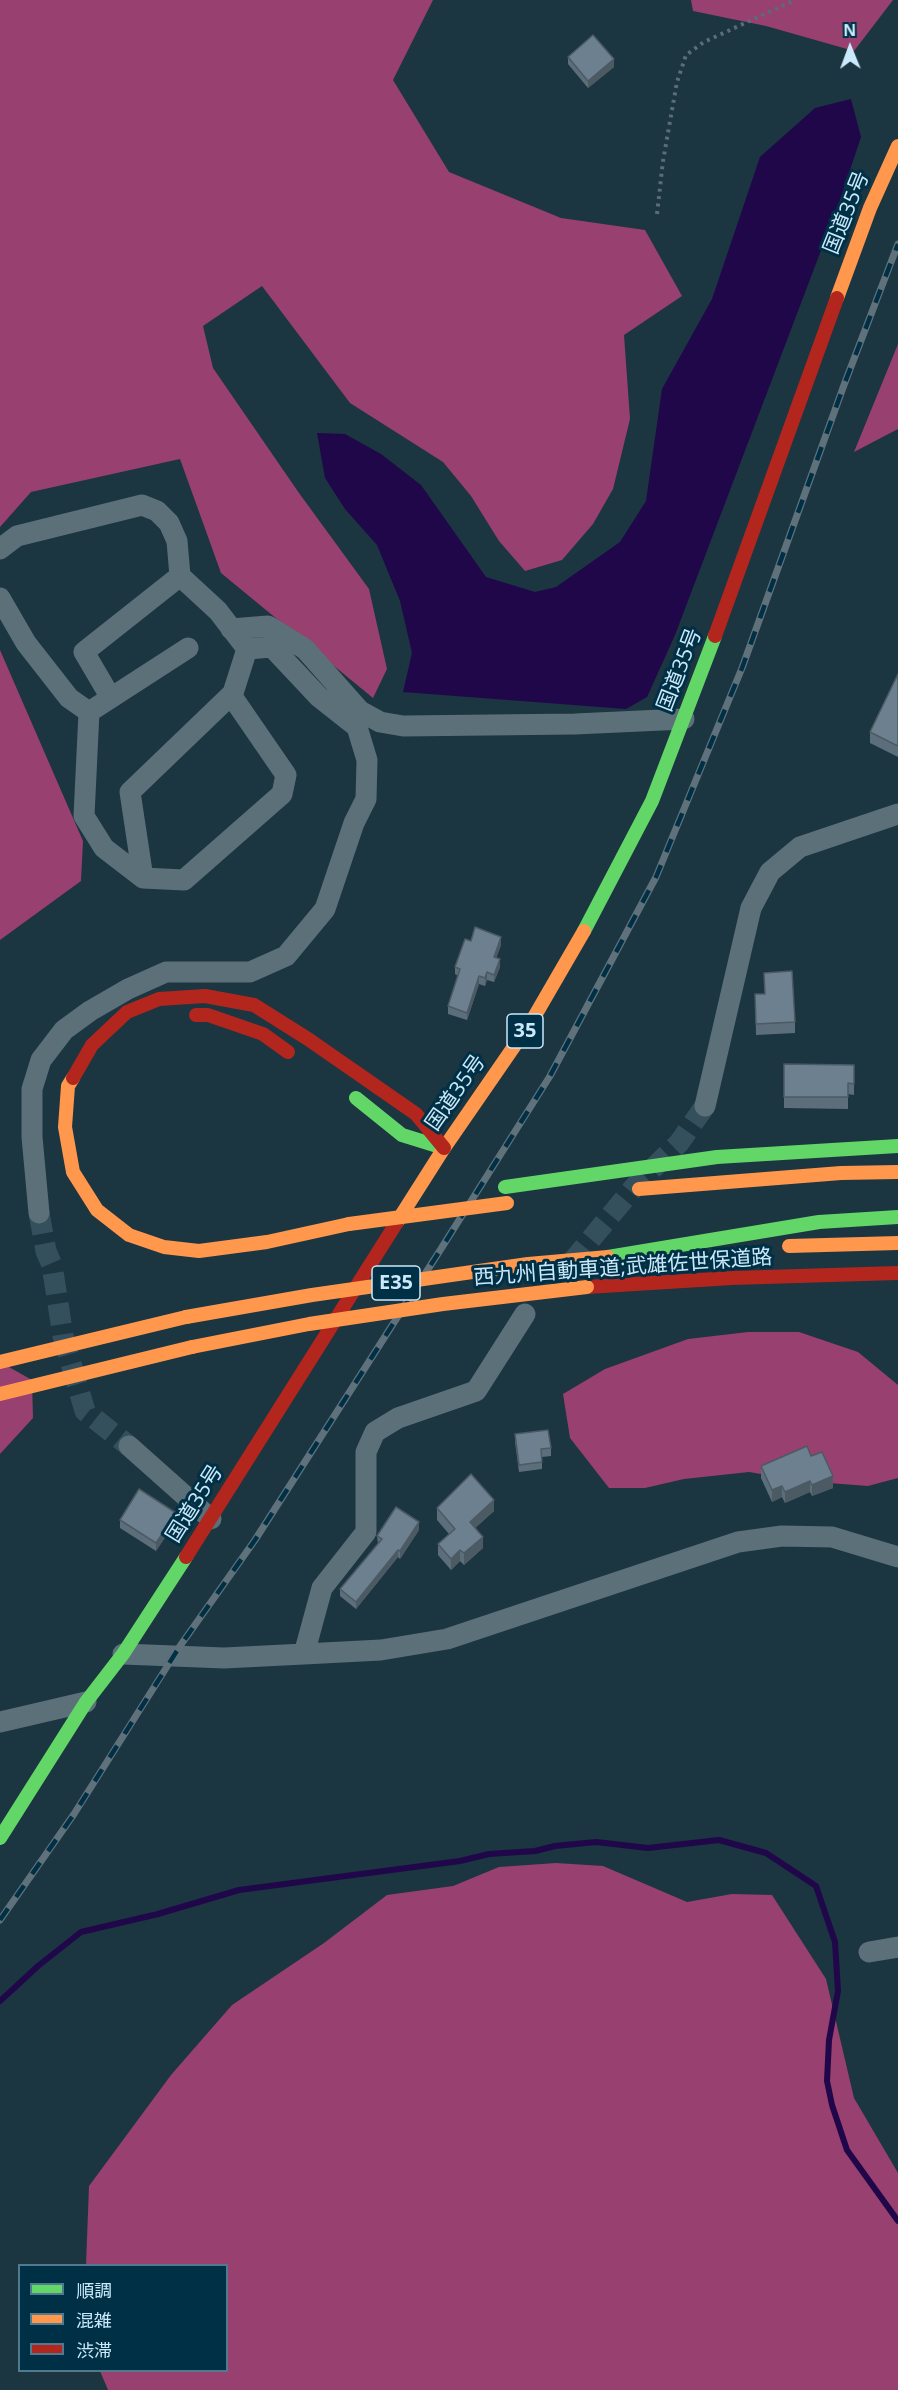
<!DOCTYPE html>
<html>
<head>
<meta charset="utf-8">
<style>
  body { margin:0 }
  #map { position:relative; width:898px; height:2390px; overflow:hidden; background:#1b3541; font-family:"Open Sans","Noto Sans JP",sans-serif }
  canvas { display:block }
  .legend { position:absolute; left:18px; top:2264px; width:210px; height:108px; box-sizing:border-box; background:#003045; border:2px solid #517a8e; margin:0; padding:8px 10px; list-style:none; font-size:18px; color:#cae9fb }
  .legend li { display:flex; align-items:center; gap:12px; height:30px }
  .legend b { width:30px; border:2px solid #517a8e }
  .north { position:absolute; left:820px; top:18px; width:60px; height:60px; -webkit-text-stroke:4px #003045; paint-order:stroke; rotate:359deg; font-size:16px; font-weight:700; line-height:24px; text-align:center; color:#cae9fb }
  .north::after { content:''; display:block; margin:auto; width:21px; height:27px; background:#cae9fb; clip-path:polygon(50% 0,100% 100%,50% 72%,0 100%) }
</style>
</head>
<body>
<div id="map">
<canvas width="898" height="2390"></canvas>
<ul class="legend">
<li><b style="height:8px;background:#63d668"></b>順調</li>
<li><b style="height:8px;background:#ff974d"></b>混雑</li>
<li><b style="height:8px;background:#b3261e"></b>渋滞</li>
</ul>
<div class="north">N</div>
</div>
<script>
const ctx = document.querySelector('canvas').getContext('2d');
ctx.lineJoin = 'round';
function fill(path, color) { ctx.fillStyle = color; ctx.fill(path, 'evenodd'); }
const poly = rows => new Path2D(rows.map(r => 'M' + r).join(''));
function stroke(path, color, width, dash) { ctx.strokeStyle = color; ctx.lineWidth = width; ctx.lineCap = dash ? 'butt' : 'round'; ctx.setLineDash(dash || []); ctx.stroke(path); }
function drawText(font, color, halo, rows, align = 'center') {
  ctx.font = font + ' "Open Sans","Noto Sans JP",sans-serif'; ctx.lineWidth = 6; ctx.setLineDash([]); ctx.textBaseline = 'middle'; ctx.strokeStyle = halo; ctx.fillStyle = color; for (const [text, x, y, turn = 0] of rows) {
    ctx.save(); ctx.translate(x, y); ctx.rotate((+turn || 0) * Math.PI / 180); ctx.textAlign = isNaN(turn) ? turn : align; if (halo) ctx.strokeText(text, 0, 0); ctx.fillText(text, 0, 0); ctx.restore();
  }
}
const forest = poly([
  [0,0,433,0,393,80,449,172,561,218,645,230,682,296,624,335,630,419,613,489,593,524,562,560,525,571,499,541,471,496,443,462,350,403,262,286,203,326,213,368,299,493,369,589,387,669,373,698,221,573,180,459,31,492,0,527],
  [691,0,893,0,854,51,766,26,693,11],
  [898,344,898,429,854,452],
  [0,650,83,841,81,881,0,940],
  [748,1332,799,1332,858,1352,898,1385,898,1478,868,1486,803,1481,749,1472,684,1479,645,1488,609,1488,570,1438,563,1394,605,1369,688,1339],
  [0,1362,32,1380,33,1418,0,1454],
  [556,1863,603,1866,687,1902,732,1894,772,1895,826,1979,854,2098,898,2173,898,2390,108,2390,100,2371,226,2370,226,2266,86,2265,89,2186,171,2075,232,2005,324,1943,387,1895,453,1886,499,1867]
]);
const water = poly([
  [851,99,861,137,839,203,675,635,647,697,626,709,403,692,412,653,400,601,377,545,345,509,325,478,317,433,345,434,381,454,421,485,486,577,535,592,556,587,620,542,646,501,662,389,712,299,760,157,815,108]
]);
const stream = poly([
  [0,2001,38,1966,81,1932,158,1914,239,1890,460,1861,489,1854,535,1851,555,1846,596,1842,648,1848,719,1840,766,1853,816,1886,835,1942,838,1991,829,2040,827,2081,832,2105,847,2150,898,2221]
]);
const streetTunnel = poly([
  [39,1213,46,1251,52,1265,63,1336,85,1411,129,1446],
  [571,1263,636,1185,679,1143,705,1106]
]);
const path = poly([
  [657,214,663,161,677,82,686,55,704,42,795,0]
]);
const street = poly([
  [0,549,17,536,142,505,157,511,169,523,177,541,180,576,218,611,247,649,233,693,130,792,143,878],
  [0,598,26,643,69,698,89,712],
  [231,629,268,626,305,649,360,711,380,722,403,726,575,724,684,719],
  [188,648,89,712,84,816,104,848,143,878,184,880,282,794,286,775,231,695],
  [111,698,84,652,180,576],
  [705,1106,751,908,770,872,800,847,898,814],
  [39,1213,32,1137,32,1089,41,1060,64,1030,90,1011,128,989,166,972,250,972,286,956,325,909,354,823,366,799,367,760,357,727,319,697,272,647,247,649],
  [129,1446,211,1519],
  [123,1654,224,1658,304,1654,381,1650,447,1639,738,1542,782,1536,832,1537,898,1557],
  [304,1654,322,1588,366,1532,366,1452,375,1432,398,1418,476,1391,525,1314],
  [0,1722,86,1702],
  [869,1952,898,1947]
]);
const fast = poly([
  [584,931,652,801,715,636],
  [356,1098,402,1135,444,1148],
  [505,1187,717,1157,898,1146],
  [608,1257,819,1222,898,1217],
  [0,1838,86,1702,123,1654,186,1557]
]);
const slow = poly([
  [837,298,870,208,898,146],
  [73,1078,68,1086,65,1127,73,1172,97,1210,129,1235,164,1247,199,1251,267,1242,349,1224],
  [639,1189,841,1173,898,1172],
  [397,1222,444,1148,533,1019,584,931],
  [789,1246,898,1243],
  [0,1362,186,1317],
  [0,1394,192,1347]
]);
const jam = poly([
  [715,636,837,298],
  [196,1015,208,1015,263,1034,288,1052],
  [73,1078,92,1045,127,1012,159,999,205,996,254,1005,308,1039,416,1114,444,1148],
  [587,1287,732,1278,898,1273],
  [186,1557,397,1222]
]);
const rail = poly([
  [0,1920,74,1814,180,1646,255,1540,439,1252,550,1076,656,877,742,668,844,385,898,244]
]);
const slowBridge = poly([
  [349,1224,507,1203],
  [186,1317,312,1295,528,1264,608,1257],
  [192,1347,309,1324,443,1304,587,1287]
]);
const wall = poly([
  [568,57,614,67,588,88,568,64],
  [898,674,898,757,870,743,870,732],
  [471,941,501,945,496,958,500,967,494,982,487,980,485,986,479,984,467,1020,448,1014,448,1006,458,976,455,974,455,967],
  [764,973,795,1022,795,1033,756,1035,755,994,765,994],
  [784,1064,854,1065,854,1095,848,1094,848,1109,784,1108],
  [515,1434,551,1448,551,1456,542,1457,542,1469,519,1472,515,1442],
  [811,1456,833,1488,812,1496,810,1492,785,1503,782,1497,772,1502,761,1478,761,1466],
  [437,1508,494,1511,475,1528,483,1548,464,1565,460,1561,451,1570,438,1555,438,1544,449,1534,437,1520],
  [120,1520,176,1521,156,1551,120,1528],
  [419,1530,400,1559,398,1557,356,1609,340,1596,340,1589,378,1544,377,1536]
]);
const shadedWall = poly([
  [614,59,614,67,588,88,588,81],
  [501,937,501,945,494,965,494,957],
  [500,959,500,967,494,982,494,975],
  [487,972,487,980,485,986,485,978],
  [479,976,479,984,467,1020,467,1013],
  [833,1476,833,1488,812,1496,812,1485],
  [810,1481,810,1492,785,1503,785,1492],
  [782,1486,782,1497,772,1502,772,1490],
  [494,1500,494,1511,470,1533,470,1522],
  [176,1513,176,1521,156,1551,156,1543],
  [419,1522,419,1530,400,1559,400,1551],
  [483,1537,483,1548,464,1565,464,1553],
  [398,1550,398,1557,356,1609,356,1602],
  [460,1550,460,1561,451,1570,451,1559]
]);
const building = poly([
  [593,35,614,59,588,81,568,57,593,35],
  [898,674,898,746,870,732,898,674],
  [475,927,501,937,494,957,500,959,494,975,487,972,485,978,479,976,467,1013,448,1006,460,969,455,967,465,939,471,941,475,927],
  [792,971,795,1022,756,1024,755,994,765,994,764,973,792,971],
  [784,1064,854,1065,854,1084,848,1083,848,1097,784,1097,784,1064],
  [548,1430,551,1448,541,1449,542,1462,519,1465,515,1434,548,1430],
  [807,1446,811,1456,822,1452,833,1476,812,1485,810,1481,785,1492,782,1486,772,1490,761,1466,807,1446],
  [471,1474,494,1500,470,1522,483,1537,464,1553,460,1550,451,1559,438,1544,455,1529,437,1508,471,1474],
  [139,1489,176,1513,156,1543,120,1520,139,1489],
  [396,1507,419,1522,400,1551,398,1550,356,1602,340,1589,382,1539,377,1536,396,1507]
]);
const shields = [
  [525,1031,36],
  [396,1283,48]
];
const shieldNames = [
  ["35",525,1031],
  ["E35",396,1283]
];
const streetNames = [
  ["国道35号",847,213,-68],
  ["国道35号",680,670,-69],
  ["国道35号",456,1093,-55],
  ["西九州自動車道;武雄佐世保道路",623,1268,-4],
  ["国道35号",195,1504,-58]
];
fill(forest, '#98406f');
fill(water, '#20074a');
stroke(stream, '#20074a', 6);
stroke(streetTunnel, '#35505d', 21, [21, 10]);
stroke(path, '#5a6d77', 4, [3, 4.5]);
stroke(street, '#5c7079', 21);
stroke(fast, '#63d668', 14);
stroke(slow, '#ff974d', 14);
stroke(jam, '#b3261e', 14);
stroke(rail, '#5f717b', 7);
stroke(rail, '#003045', 4.5, [14]);
stroke(slowBridge, '#ff974d', 14);
fill(wall, '#5d6e7b');
fill(shadedWall, '#4c5a64');
fill(building, '#6c808f');
stroke(building, '#4c5a64', 1.5);
for (const [x, y, w] of shields) { const box = new Path2D(); box.roundRect(x - w / 2, y - 17, w, 34, 4.5); ctx.fillStyle = '#003045'; ctx.fill(box); stroke(box, '#cae9fb', 1.5); }
drawText('bold 20px', '#cae9fb', null, shieldNames);
drawText('21px', '#cae9fb', '#003045', streetNames);
</script>
</body>
</html>
